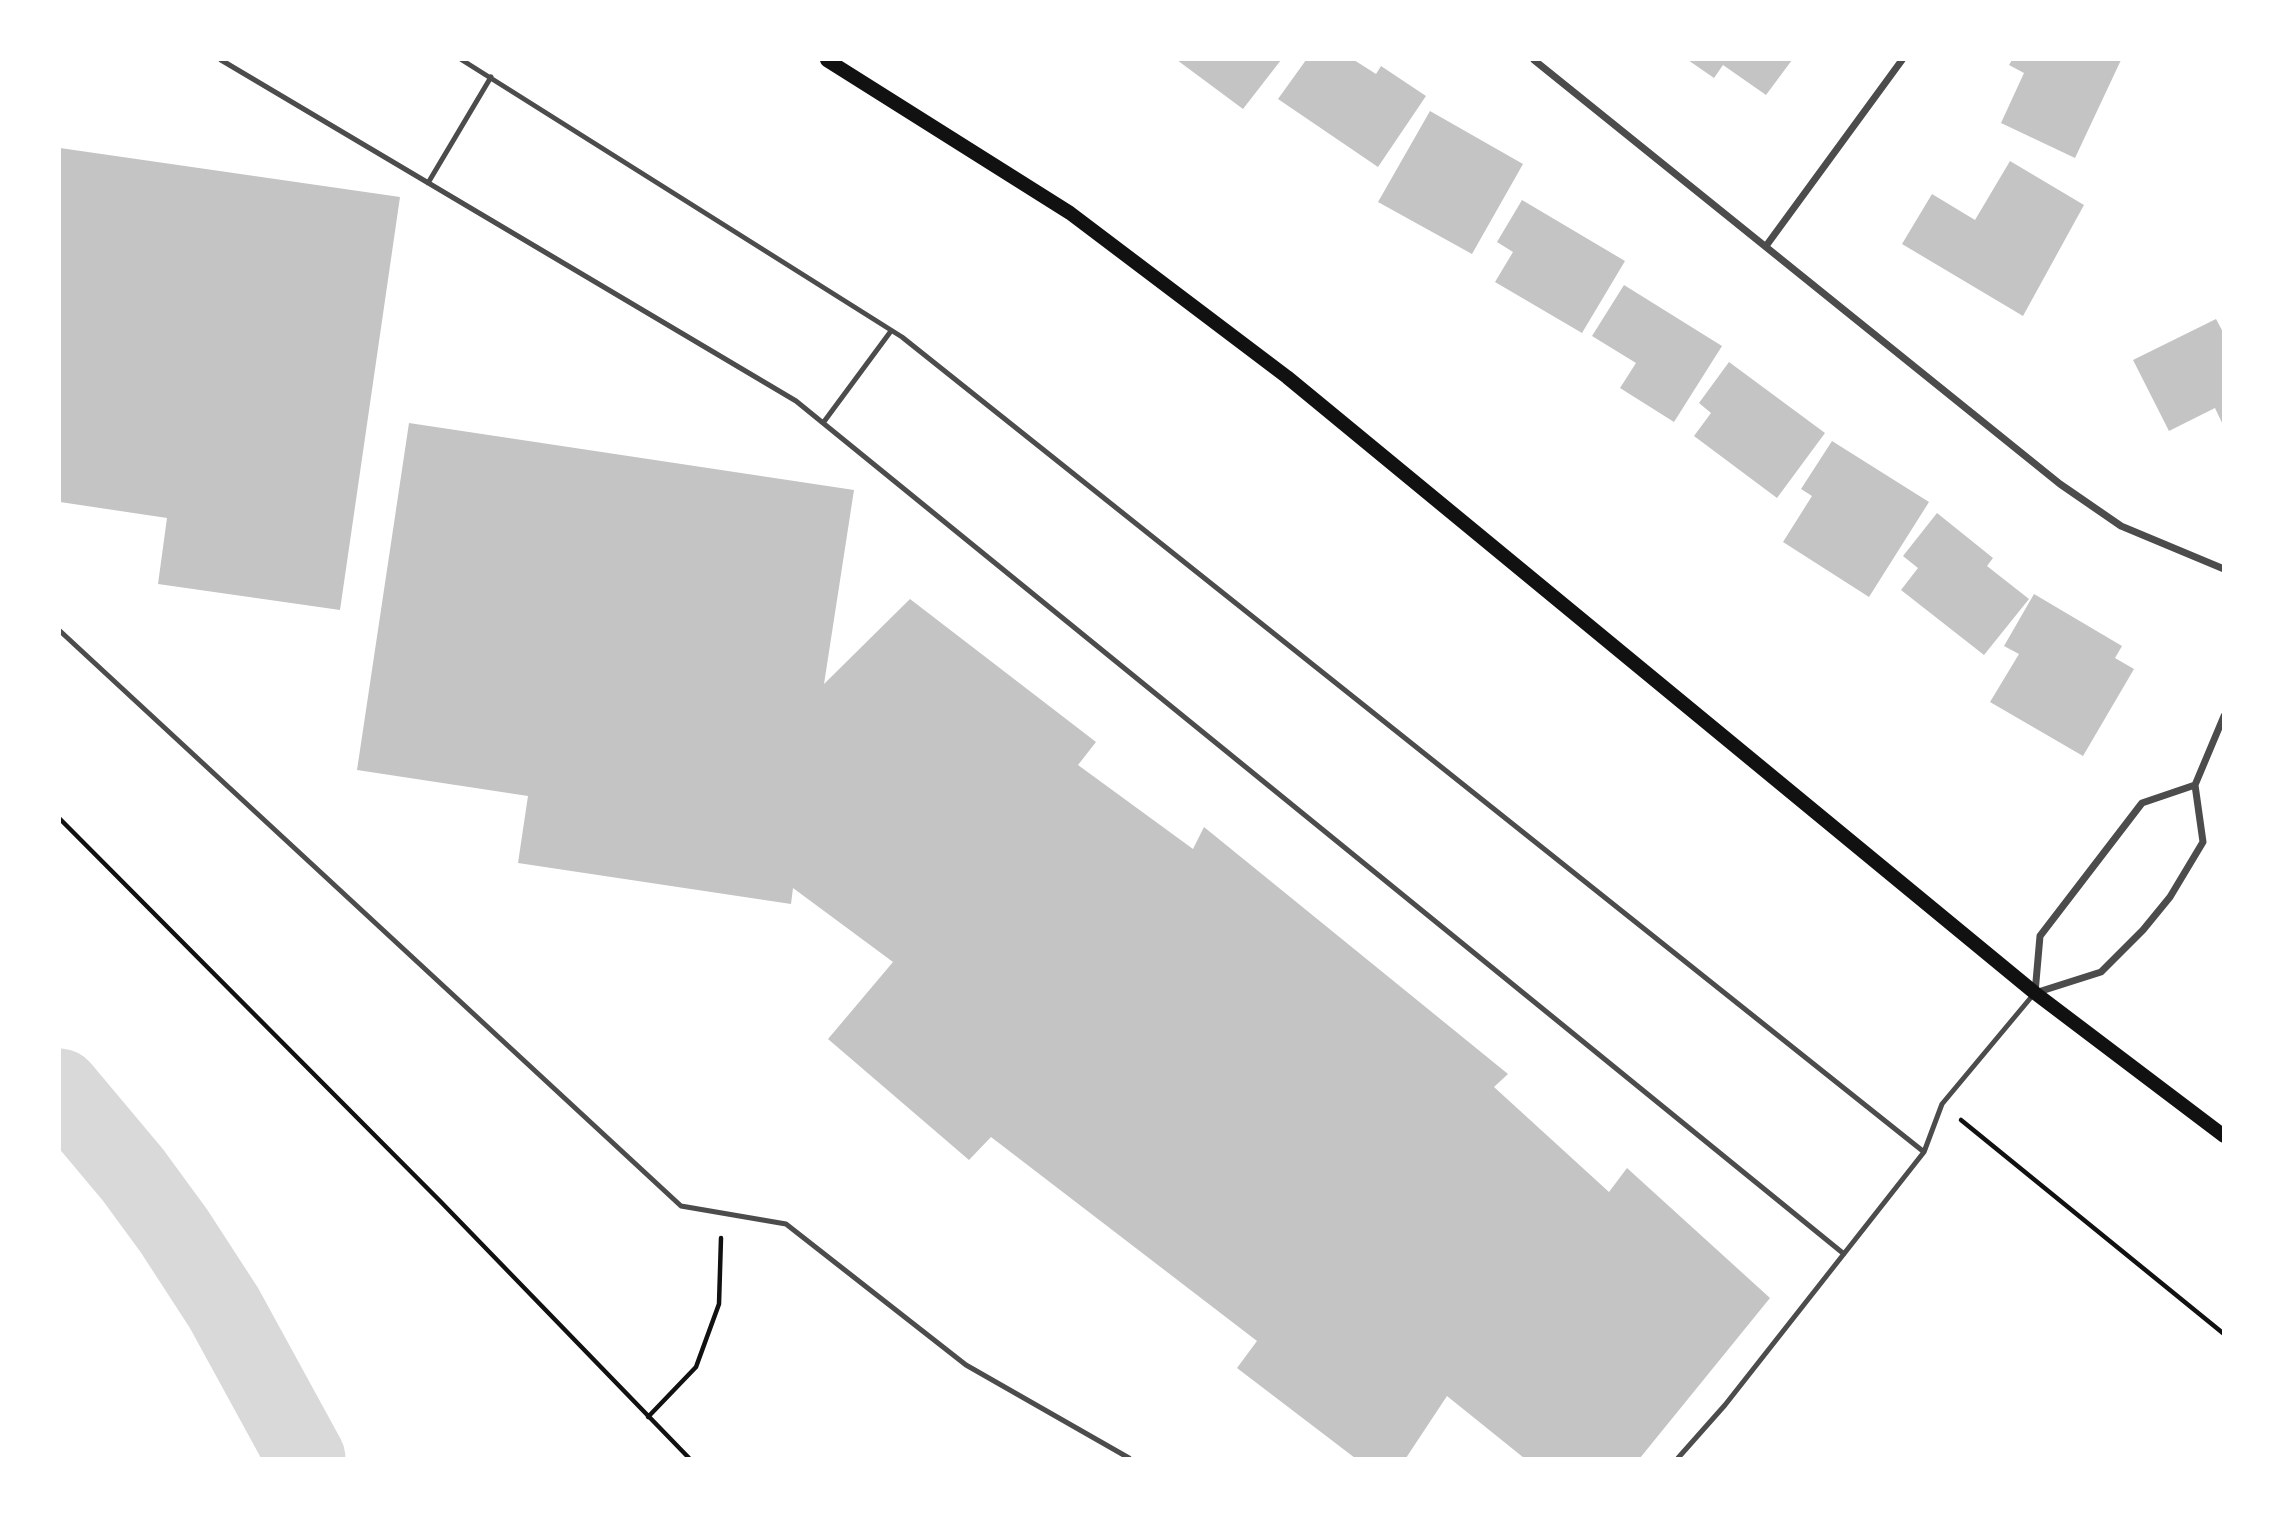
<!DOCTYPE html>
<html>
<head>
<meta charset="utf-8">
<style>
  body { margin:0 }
  #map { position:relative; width:2283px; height:1518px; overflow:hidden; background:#fff; font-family:"Fira Sans",sans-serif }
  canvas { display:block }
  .frame { position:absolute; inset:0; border:61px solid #fff; pointer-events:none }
</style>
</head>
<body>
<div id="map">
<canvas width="2283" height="1518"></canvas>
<div class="frame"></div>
</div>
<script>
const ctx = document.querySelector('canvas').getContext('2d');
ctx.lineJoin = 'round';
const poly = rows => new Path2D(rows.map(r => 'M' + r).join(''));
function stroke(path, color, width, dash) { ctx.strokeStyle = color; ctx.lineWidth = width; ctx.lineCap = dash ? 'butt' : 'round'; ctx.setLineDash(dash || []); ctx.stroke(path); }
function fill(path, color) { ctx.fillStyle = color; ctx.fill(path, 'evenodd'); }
const river = poly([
  [60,1088,133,1175,174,1231,224,1308,306,1458]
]);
const building = poly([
  [1177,60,1281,60,1243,109],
  [1306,60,1354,60,1376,74,1381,66,1426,96,1378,167,1278,99],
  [1688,60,1792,60,1766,95,1723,65,1714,78],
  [2012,60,2121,60,2075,158,2001,123,2024,73,2009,65],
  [1430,111,1523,164,1472,254,1378,202],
  [60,148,400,197,340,610,158,584,167,518,60,502],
  [2010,161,2084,205,2023,316,1902,244,1932,194,1975,220],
  [1522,200,1625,261,1582,333,1495,282,1513,252,1497,242],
  [1624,285,1722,346,1674,422,1620,388,1636,363,1592,336],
  [2216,319,2224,334,2224,427,2215,408,2169,431,2133,360],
  [1729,362,1825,433,1777,498,1694,436,1711,413,1699,403],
  [409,423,854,490,824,684,910,599,1096,742,1078,765,1193,849,1204,827,1508,1074,1494,1087,1609,1192,1627,1168,1770,1298,1640,1458,1524,1458,1447,1396,1406,1458,1355,1458,1237,1368,1257,1341,991,1137,969,1160,828,1039,893,962,793,888,791,904,518,863,528,796,357,770],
  [1832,441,1929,502,1869,597,1783,542,1812,496,1801,489],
  [1937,513,1993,558,1987,566,2029,599,1984,655,1901,590,1918,568,1903,556],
  [2034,594,2122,646,2115,658,2134,669,2083,756,1990,702,2019,654,2004,646]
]);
const path = poly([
  [60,819,440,1201,689,1458],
  [1961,1120,2224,1334],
  [648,1417,696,1367,719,1304,721,1238]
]);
const service = poly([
  [221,60,796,401,1844,1254],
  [462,60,902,337,1924,1152],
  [428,183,491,77],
  [823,423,891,331],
  [60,631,681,1206,786,1224,966,1365,1129,1458],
  [1678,1458,1725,1405,1924,1152,1942,1104,2033,995]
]);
const minor = poly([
  [1534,60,2060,484,2121,526,2224,569],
  [1766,246,1902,60],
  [2195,785,2142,803,2040,936,2035,993,2101,972,2143,930,2170,897,2203,842,2195,785,2224,716]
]);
const secondary = poly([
  [827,60,1070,213,1287,377,2035,993,2224,1136]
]);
stroke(river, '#d9d9d9', 79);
fill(building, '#c4c4c4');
stroke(path, '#111', 4.5);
stroke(service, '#4c4c4c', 5);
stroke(minor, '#4c4c4c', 7);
stroke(secondary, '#111', 14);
</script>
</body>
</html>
